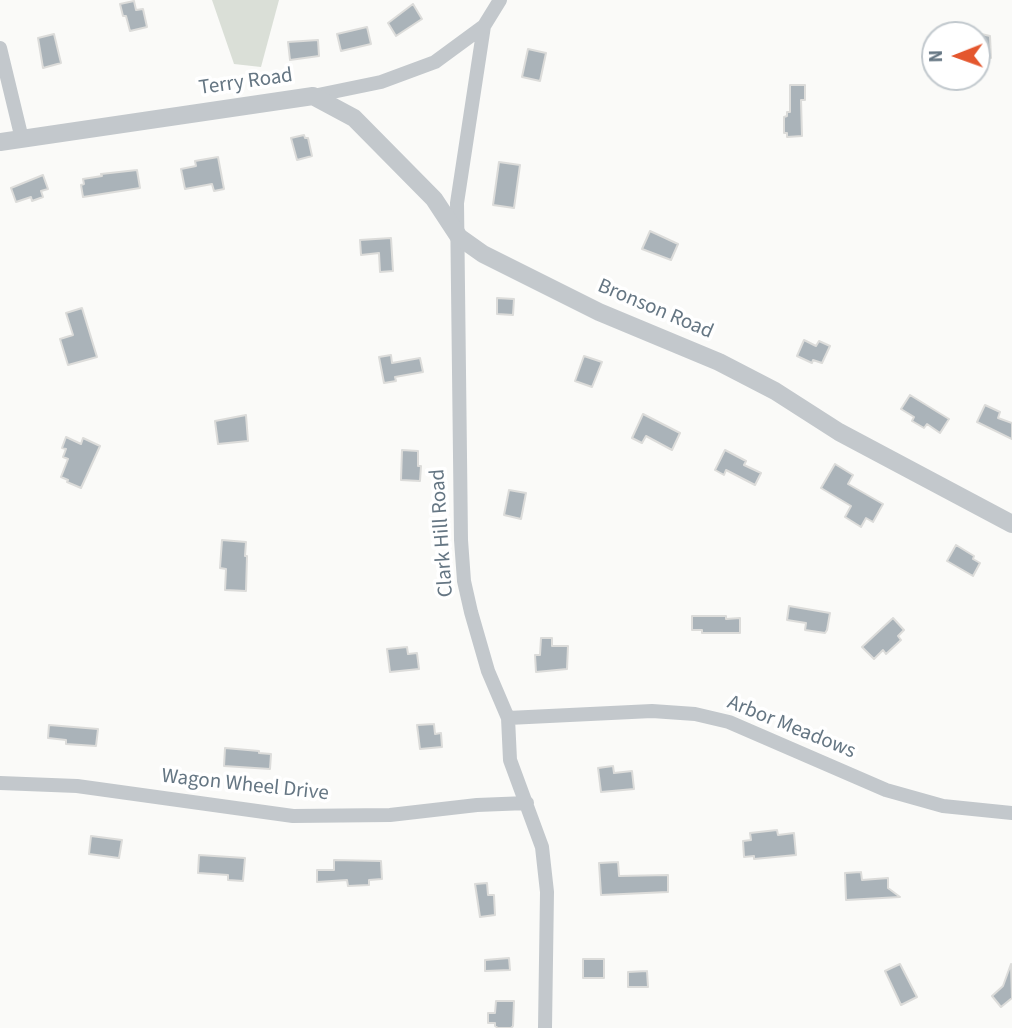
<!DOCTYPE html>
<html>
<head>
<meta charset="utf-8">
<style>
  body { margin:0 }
  #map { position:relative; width:1012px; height:1028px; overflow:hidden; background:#fafaf8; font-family:"Source Sans 3",sans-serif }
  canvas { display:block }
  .north { position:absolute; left:921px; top:21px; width:70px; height:70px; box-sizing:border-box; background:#fff; border:2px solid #c1c8cd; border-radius:50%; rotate:269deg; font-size:19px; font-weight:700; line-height:28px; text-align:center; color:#657683 }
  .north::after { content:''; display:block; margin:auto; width:24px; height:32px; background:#e4572e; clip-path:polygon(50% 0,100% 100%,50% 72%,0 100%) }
</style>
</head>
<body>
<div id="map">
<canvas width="1012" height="1028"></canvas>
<div class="north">N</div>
</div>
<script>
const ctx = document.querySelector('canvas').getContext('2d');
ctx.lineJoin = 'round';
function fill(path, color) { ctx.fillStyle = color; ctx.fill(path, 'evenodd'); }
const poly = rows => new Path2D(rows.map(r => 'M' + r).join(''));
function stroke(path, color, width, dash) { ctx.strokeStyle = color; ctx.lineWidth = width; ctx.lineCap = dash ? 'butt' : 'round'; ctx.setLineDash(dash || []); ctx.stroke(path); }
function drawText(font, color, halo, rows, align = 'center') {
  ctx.font = font + ' "Source Sans 3",sans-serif'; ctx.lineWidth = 7; ctx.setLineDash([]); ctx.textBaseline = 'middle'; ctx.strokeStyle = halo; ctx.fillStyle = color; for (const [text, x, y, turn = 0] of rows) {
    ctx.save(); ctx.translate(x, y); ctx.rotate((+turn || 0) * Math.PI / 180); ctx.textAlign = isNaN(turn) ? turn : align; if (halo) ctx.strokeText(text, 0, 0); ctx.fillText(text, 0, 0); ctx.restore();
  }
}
const green = poly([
  [212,0,279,0,261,67,234,64]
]);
const building = poly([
  [134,1,136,10,143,9,147,27,130,31,126,16,123,16,120,4,134,1],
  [413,4,422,19,396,36,388,23,413,4],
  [367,27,371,44,341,51,337,34,367,27],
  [977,33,990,36,991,58,977,54,977,33],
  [54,34,61,63,43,68,38,38,54,34],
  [318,40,319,56,290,60,288,42,318,40],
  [528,49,546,53,540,81,522,77,528,49],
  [790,85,805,85,805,100,801,100,802,136,787,137,787,133,784,133,784,117,787,116,787,112,790,112,790,85],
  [304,135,305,138,308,138,312,156,297,160,291,138,304,135],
  [218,157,224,189,214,191,212,184,185,189,181,169,196,166,195,161,218,157],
  [499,162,520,165,514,208,493,205,499,162],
  [137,170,140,188,83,197,81,185,84,184,83,179,102,176,101,174,137,170],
  [43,175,48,189,41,191,43,197,32,201,31,197,16,202,11,188,43,175],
  [650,231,678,244,671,260,642,249,650,231],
  [391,238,393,271,380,272,379,253,361,255,360,240,391,238],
  [497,298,514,299,513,315,497,314,497,298],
  [82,308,97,357,68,365,60,339,73,335,66,313,82,308],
  [804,340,816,346,819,341,830,346,822,363,813,360,812,363,797,356,804,340],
  [391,355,392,363,420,358,423,372,395,377,396,381,384,383,379,357,391,355],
  [584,356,602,362,592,387,575,381,584,356],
  [910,395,949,419,940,433,927,424,924,428,912,421,914,417,901,409,910,395],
  [985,405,1000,412,998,418,1012,423,1012,439,977,422,985,405],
  [643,414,680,433,672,450,646,436,642,443,632,438,643,414],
  [246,415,248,441,218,444,215,421,246,415],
  [66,437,81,444,83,438,100,446,81,488,67,482,68,480,61,477,68,459,63,457,66,449,62,448,66,437],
  [402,450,418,451,418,466,421,466,420,481,401,480,402,450],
  [725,450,746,461,744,465,761,473,755,485,726,470,724,475,715,470,725,450],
  [835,464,853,475,848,484,883,504,873,522,866,518,861,527,845,517,851,506,821,488,835,464],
  [509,490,526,493,521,519,504,515,509,490],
  [222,540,246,542,245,556,247,556,246,591,225,590,226,569,220,568,222,540],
  [956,545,974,556,973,559,980,563,973,576,947,561,956,545],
  [789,606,830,613,827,630,825,633,805,630,806,623,787,620,789,606],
  [692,616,726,616,726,619,740,618,740,633,702,633,702,630,692,630,692,616],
  [893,618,904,630,898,636,901,640,886,654,883,650,874,659,862,647,893,618],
  [541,638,552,638,552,646,568,646,567,669,536,672,535,655,540,655,541,638],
  [407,647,408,654,417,653,419,669,390,672,387,649,407,647],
  [434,724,435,734,441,733,442,747,420,749,417,725,434,724],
  [49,725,98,729,96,746,66,744,66,740,48,738,49,725],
  [225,748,259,751,259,753,271,754,270,769,224,766,225,748],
  [613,766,614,773,632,771,634,789,601,792,598,768,613,766],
  [777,830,778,835,794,833,796,855,754,859,754,856,744,857,743,841,751,840,750,833,777,830],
  [91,836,122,840,119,858,89,854,91,836],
  [199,855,245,858,243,881,228,880,228,875,198,873,199,855],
  [334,860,381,861,382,879,369,880,369,885,348,886,347,880,317,882,317,870,334,870,334,860],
  [618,862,619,876,668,875,668,892,601,895,599,863,618,862],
  [861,872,862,880,888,878,888,888,900,897,846,900,845,873,861,872],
  [487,883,488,895,494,895,495,915,480,917,475,884,487,883],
  [509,958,510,970,485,971,485,960,509,958],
  [583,959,604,959,604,978,583,978,583,959],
  [900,964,917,997,901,1005,885,971,900,964],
  [1011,964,1012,998,1001,1007,992,996,1003,986,1011,964],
  [647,971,648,987,628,987,628,972,647,971],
  [496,1001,514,1001,513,1026,511,1028,498,1028,495,1026,495,1023,488,1023,488,1013,495,1013,496,1001]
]);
const minor = poly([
  [500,0,484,26,457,203,461,540,464,581,471,612,488,671,508,718,510,760,542,847,547,892,545,1028],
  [0,48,22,139],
  [313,96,381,82,435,62,484,26],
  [508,718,652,711,695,714,729,722,886,790,943,806,1012,813],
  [0,783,77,786,293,816,390,815,477,805,527,803]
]);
const tertiary = poly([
  [0,142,313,96,354,118,434,199,459,237,483,254,599,312,719,362,775,391,839,432,1012,524]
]);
const streetNames = [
  ["Terry Road",246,83,-8],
  ["Bronson Road",655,310,23],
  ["Clark Hill Road",443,533,-94],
  ["Arbor Meadows",791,728,22],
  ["Wagon Wheel Drive",245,786,6]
];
fill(green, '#dadfd7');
fill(building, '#aab3b9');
stroke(building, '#dcdcda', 2);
stroke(minor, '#c3c8cc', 14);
stroke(tertiary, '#c3c8cc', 18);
drawText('21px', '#657683', '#fff', streetNames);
</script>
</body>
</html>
